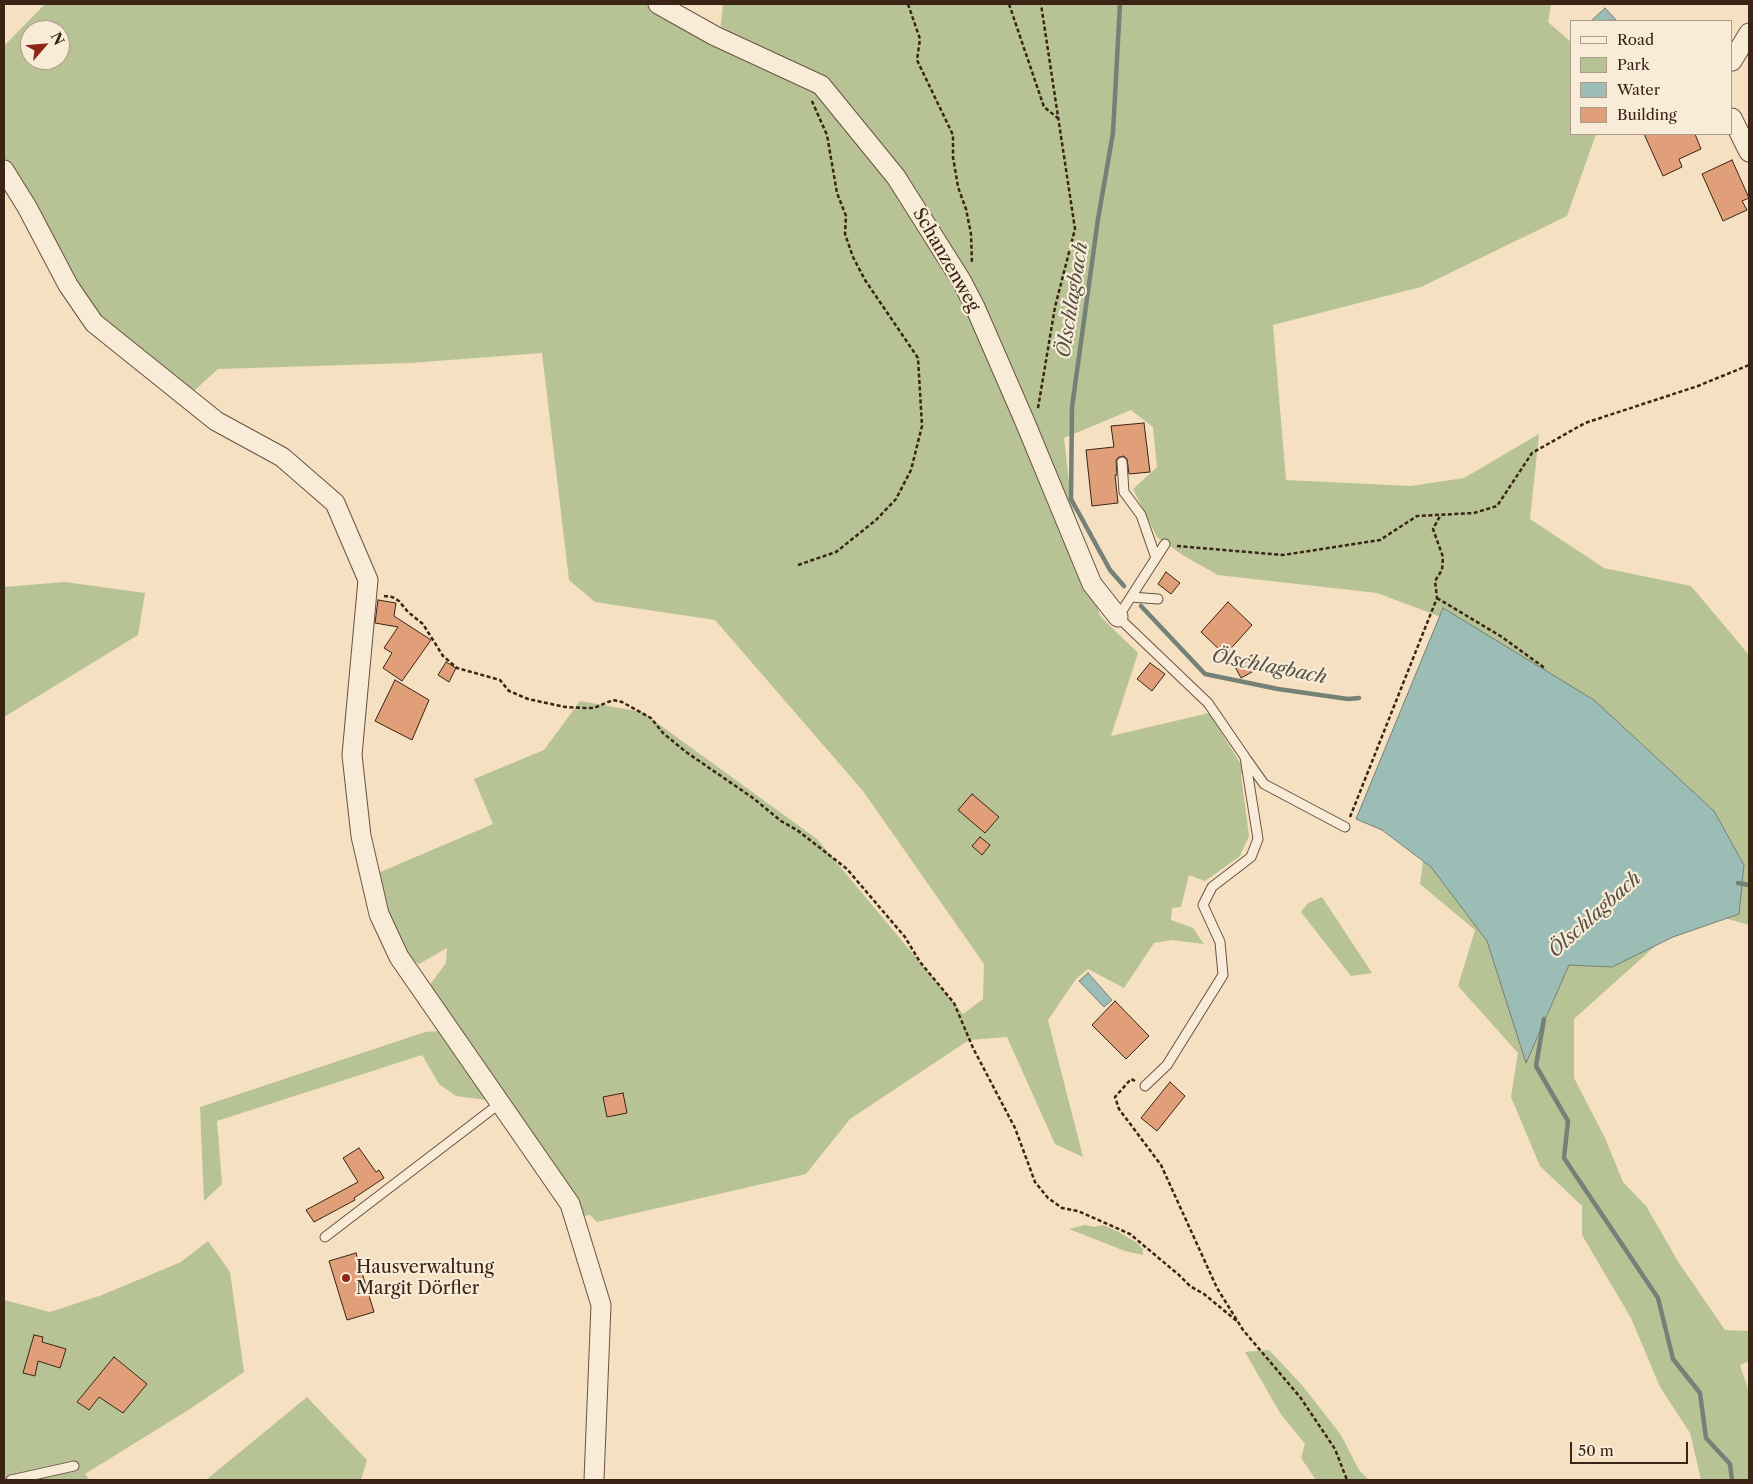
<!DOCTYPE html>
<html>
<head>
<meta charset="utf-8">
<style>
  body { margin:0 }
  #map { position:relative; width:1753px; height:1484px; overflow:hidden; background:#f5e0c1; font-family:"Libre Caslon Text",serif }
  canvas { display:block }
  .frame { position:absolute; inset:0; border:5px solid #3a2415; pointer-events:none }
  .legend { position:absolute; left:1570px; top:20px; width:162px; height:115px; box-sizing:border-box; background:#f8ebd7; border:1px solid #ac9b89; margin:0; padding:6px 9px; list-style:none; font-size:15px; color:#3a2415 }
  .legend li { display:flex; align-items:center; gap:10px; height:25px }
  .legend b { width:25px; border:1px solid #ac9b89 }
  .north { position:absolute; left:20px; top:20px; width:50px; height:50px; box-sizing:border-box; background:#f8ebd7; border:1px solid #ac9b89; border-radius:50%; rotate:63deg; font-size:14px; font-weight:700; line-height:20px; text-align:center; color:#3a2415 }
  .north::after { content:''; display:block; margin:auto; width:18px; height:22px; background:#8f2418; clip-path:polygon(50% 0,100% 100%,50% 72%,0 100%) }
  .scale { position:absolute; left:1570px; top:1442px; width:118px; height:22px; box-sizing:border-box; border:2px solid #3a2415; border-top:0; padding-left:6px; font-size:15px; line-height:18px; white-space:nowrap; color:#3a2415; -webkit-text-stroke:4px #f8ebd7; paint-order:stroke }
</style>
</head>
<body>
<div id="map">
<canvas width="1753" height="1484"></canvas>
<div class="frame"></div>
<ul class="legend">
<li><b style="height:6px;background:#f8ebd7"></b>Road</li>
<li><b style="height:14px;background:#b8c395"></b>Park</li>
<li><b style="height:14px;background:#9cbdb6"></b>Water</li>
<li><b style="height:14px;background:#e19f79"></b>Building</li>
</ul>
<div class="north">N</div>
<div class="scale">50 m</div>
</div>
<script>
const ctx = document.querySelector('canvas').getContext('2d');
ctx.lineJoin = 'round';
function fill(path, color) { ctx.fillStyle = color; ctx.fill(path, 'evenodd'); }
const poly = rows => new Path2D(rows.map(r => 'M' + r).join(''));
function stroke(path, color, width, dash) { ctx.strokeStyle = color; ctx.lineWidth = width; ctx.lineCap = dash ? 'butt' : 'round'; ctx.setLineDash(dash || []); ctx.stroke(path); }
function drawText(font, color, halo, rows, align = 'center') {
  ctx.font = font + ' "Libre Caslon Text",serif'; ctx.lineWidth = 4.5; ctx.setLineDash([]); ctx.textBaseline = 'middle'; ctx.strokeStyle = halo; ctx.fillStyle = color; for (const [text, x, y, turn = 0] of rows) {
    ctx.save(); ctx.translate(x, y); ctx.rotate((+turn || 0) * Math.PI / 180); ctx.textAlign = isNaN(turn) ? turn : align; if (halo) ctx.strokeText(text, 0, 0); ctx.fillText(text, 0, 0); ctx.restore();
  }
}
const green = poly([
  [45,4,652,4,720,34,723,4,1551,4,1548,22,1572,43,1572,134,1596,134,1567,216,1421,287,1273,325,1286,480,1411,486,1464,478,1539,434,1530,519,1604,568,1691,586,1749,655,1749,925,1721,917,1672,931,1574,1019,1574,1078,1605,1138,1623,1182,1646,1206,1679,1263,1725,1330,1749,1331,1749,1361,1740,1365,1749,1392,1749,1480,1701,1480,1690,1433,1660,1387,1631,1318,1582,1235,1582,1206,1540,1166,1511,1097,1518,1053,1458,986,1475,930,1420,884,1424,854,1622,726,1473,629,1377,593,1218,575,1184,556,1157,537,1133,489,1157,467,1153,427,1131,410,1064,438,1071,499,1100,616,1138,653,1111,736,1209,713,1244,769,1241,775,1249,836,1240,856,1205,881,1189,875,1181,907,1172,908,1171,920,1193,928,1204,944,1172,940,1154,943,1124,988,1088,969,1076,979,1048,1020,1083,1157,1055,1144,1007,1037,969,1040,850,1119,806,1174,597,1222,590,1215,583,1216,508,1097,500,1094,429,986,446,963,447,948,419,964,406,957,387,913,378,873,493,824,474,779,544,750,580,701,642,712,817,839,963,1014,983,999,984,964,863,791,715,620,595,602,569,580,542,353,410,363,218,369,185,399,94,323,4,169,4,46],
  [30,30,60,30,60,60,30,60],
  [65,582,145,593,138,635,4,717,4,587],
  [1322,897,1372,973,1351,976,1301,912,1308,903],
  [440,1031,487,1100,456,1096,439,1084,422,1055,217,1121,222,1184,204,1201,200,1107,425,1032],
  [1085,1225,1094,1227,1103,1225,1117,1231,1137,1243,1143,1249,1143,1255,1125,1251,1069,1229],
  [208,1241,230,1272,244,1372,190,1409,85,1474,90,1480,4,1480,4,1300,50,1312,102,1295,181,1262],
  [1269,1350,1302,1385,1341,1435,1359,1470,1369,1480,1316,1480,1301,1458,1305,1444,1280,1413,1245,1352],
  [307,1397,367,1460,361,1480,206,1480]
]);
const water = poly([
  [1605,8,1616,20,1591,21,1605,8],
  [1443,608,1594,700,1714,811,1744,865,1739,914,1673,937,1612,967,1569,965,1526,1063,1487,941,1431,867,1382,830,1356,819,1443,608],
  [1088,973,1112,1000,1104,1007,1079,981,1088,973]
]);
const stream = poly([
  [1120,4,1113,133,1098,219,1072,407,1071,499,1110,570,1124,586],
  [1141,606,1205,674,1278,689,1348,699,1359,698],
  [1738,883,1749,885],
  [1544,1019,1536,1066,1568,1121,1564,1158,1658,1298,1673,1359,1700,1393,1706,1438,1730,1464,1732,1480]
]);
const building = poly([
  [1644,134,1695,134,1701,149,1679,159,1682,167,1663,176,1644,134],
  [1732,160,1749,198,1742,201,1747,210,1723,221,1702,174,1732,160],
  [1144,423,1150,472,1129,474,1127,459,1124,456,1119,457,1116,460,1117,475,1115,475,1118,503,1092,506,1086,450,1114,447,1111,426,1144,423],
  [1166,572,1180,583,1171,594,1158,584,1166,572],
  [378,600,396,603,394,616,431,640,402,681,383,668,392,653,384,648,398,627,375,623,378,600],
  [1228,602,1252,625,1225,655,1201,632,1228,602],
  [1254,654,1261,667,1241,678,1234,665,1254,654],
  [446,662,456,668,449,682,438,675,446,662],
  [1150,663,1165,674,1152,691,1137,679,1150,663],
  [395,680,429,700,412,740,375,721,395,680],
  [972,794,999,817,985,833,958,810,972,794],
  [980,837,990,845,982,855,972,846,980,837],
  [1115,1001,1149,1036,1126,1059,1092,1025,1115,1001],
  [1170,1082,1185,1096,1157,1131,1141,1118,1170,1082],
  [623,1093,627,1113,607,1117,603,1097,623,1093],
  [359,1148,376,1172,379,1170,384,1178,354,1198,355,1200,314,1222,306,1210,358,1182,343,1158,359,1148],
  [356,1253,374,1312,347,1320,329,1261,356,1253],
  [34,1335,43,1337,42,1342,66,1349,60,1368,38,1361,35,1376,23,1373,34,1335],
  [114,1357,147,1384,123,1413,99,1397,89,1410,77,1402,114,1357]
]);
const path = poly([
  [908,4,920,39,917,60,953,135,953,157,958,187,966,209,971,234,972,264],
  [1009,4,1044,107,1059,119],
  [1038,408,1055,307,1075,229,1041,4],
  [1177,546,1283,555,1380,540,1417,516,1474,513,1497,506,1532,453,1585,423,1698,386,1749,365],
  [798,565,836,552,876,520,896,499,911,470,922,426,918,358,865,280,853,257,845,234,846,216,837,193,827,135,811,99],
  [384,596,392,597,399,601,408,612,423,624,443,656,457,668,500,680,509,691,528,699,565,707,585,708,594,708,613,700,622,702,651,718,663,733,686,752,753,798,781,821,797,830,847,869,905,937,920,962,954,1003,973,1048,1015,1128,1035,1182,1048,1198,1062,1208,1078,1211,1130,1234,1179,1275,1190,1286,1204,1294,1238,1322],
  [1437,598,1502,637,1546,669],
  [1350,817,1437,598,1435,581,1442,570,1443,557,1433,529,1440,516],
  [1135,1081,1131,1079,1115,1097,1119,1109,1161,1165,1217,1288,1243,1330,1300,1397,1335,1449,1347,1480]
]);
const service = poly([
  [1122,462,1124,492,1141,515,1156,558],
  [1131,597,1158,599],
  [1247,760,1264,784,1345,827],
  [1145,1086,1167,1065,1223,975,1220,942,1203,905,1212,887,1251,857,1258,839,1245,757,1208,703,1118,617,1165,544],
  [325,1237,499,1104],
  [11,1480,74,1466]
]);
const minor = poly([
  [658,4,715,36,821,85,896,177,961,280,975,307,1025,422,1092,584,1118,617],
  [1732,61,1749,33],
  [1732,118,1749,152],
  [4,170,27,207,68,285,94,323,216,421,282,457,335,503,368,580,352,755,361,836,379,914,399,957,570,1204,601,1305,594,1480]
]);
const markers = [
  [346,1278,5,"#8f2418"]
];
const streetNames = [
  ["Schanzenweg",946,260,60]
];
const poiNames = [
  ["Hausverwaltung",356,1268],
  ["Margit Dörfler",356,1289]
];
const waterNames = [
  ["Ölschlagbach",1073,300,-81],
  ["Ölschlagbach",1269,667,11],
  ["Ölschlagbach",1595,915,-42]
];
fill(green, '#b8c395');
fill(water, '#9cbdb6');
stroke(water, '#758076', 1);
stroke(stream, '#758076', 4.5);
fill(building, '#e19f79');
stroke(building, '#3a2415', 1);
stroke(service, '#695340', 11);
stroke(minor, '#695340', 21);
stroke(path, '#3a2415', 2.5, [4, 2.5]);
stroke(service, '#f8ebd7', 9);
stroke(minor, '#f8ebd7', 19);
for (const [x, y, r, color] of markers) { const dot = new Path2D(); dot.arc(x, y, r, 0, 2 * Math.PI); ctx.fillStyle = color; ctx.fill(dot); stroke(dot, '#f8ebd7', 2); }
drawText('18px', '#3a2415', '#f8ebd7', streetNames);
drawText('18px', '#3a2415', '#f8ebd7', poiNames, 'left');
drawText('italic 19px', '#575245', '#f8ebd7', waterNames);
</script>
</body>
</html>
